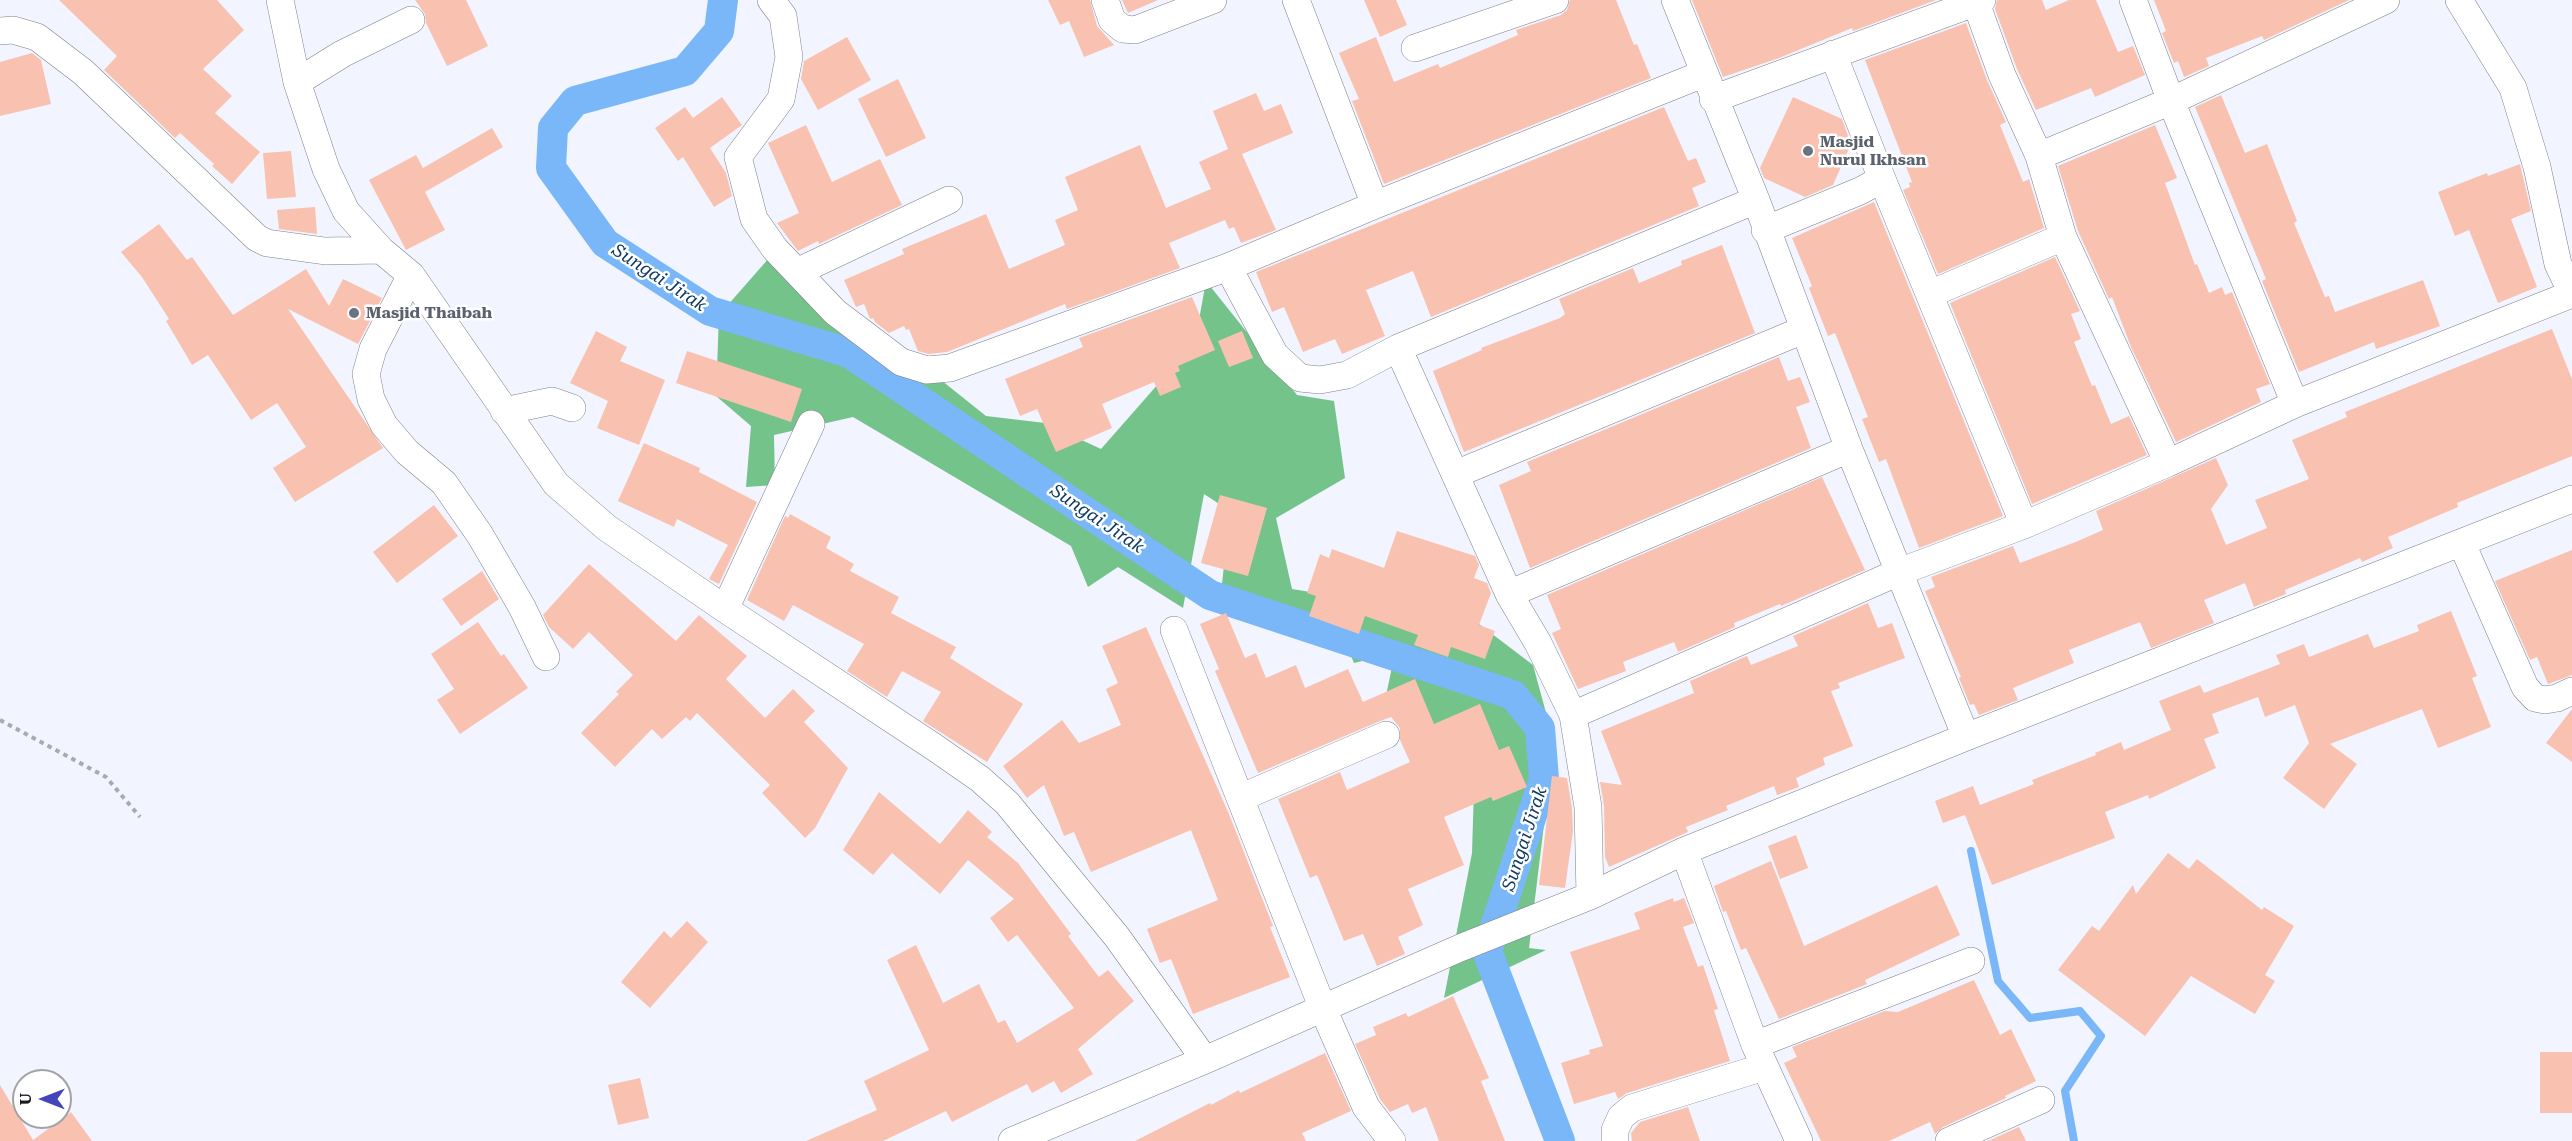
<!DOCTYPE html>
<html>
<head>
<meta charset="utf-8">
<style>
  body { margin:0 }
  #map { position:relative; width:2572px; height:1141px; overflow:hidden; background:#f2f4ff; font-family:"Roboto Serif",serif }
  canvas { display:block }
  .north { position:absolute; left:12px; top:1069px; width:60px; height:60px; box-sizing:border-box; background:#fff; border:2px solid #a3a3a5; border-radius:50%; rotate:270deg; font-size:16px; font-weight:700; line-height:24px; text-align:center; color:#191a1e }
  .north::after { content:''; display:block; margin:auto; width:21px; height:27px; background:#4545bb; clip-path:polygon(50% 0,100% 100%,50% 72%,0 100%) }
</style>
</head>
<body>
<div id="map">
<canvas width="2572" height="1141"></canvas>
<div class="north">U</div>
</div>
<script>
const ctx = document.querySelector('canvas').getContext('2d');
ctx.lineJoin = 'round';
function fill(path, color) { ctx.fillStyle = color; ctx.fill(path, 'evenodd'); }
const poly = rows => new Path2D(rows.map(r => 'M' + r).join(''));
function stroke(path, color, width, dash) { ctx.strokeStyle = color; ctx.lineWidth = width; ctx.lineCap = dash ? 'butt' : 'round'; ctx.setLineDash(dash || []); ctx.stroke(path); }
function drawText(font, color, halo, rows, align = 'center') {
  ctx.font = font + ' "Roboto Serif",serif'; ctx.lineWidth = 5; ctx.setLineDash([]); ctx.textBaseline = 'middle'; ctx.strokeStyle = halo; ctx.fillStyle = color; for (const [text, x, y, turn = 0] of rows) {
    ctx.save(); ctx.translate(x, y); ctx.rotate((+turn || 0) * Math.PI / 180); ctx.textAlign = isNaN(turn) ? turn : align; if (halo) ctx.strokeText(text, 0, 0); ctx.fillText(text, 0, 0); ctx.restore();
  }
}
const forest = poly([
  [777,249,986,416,1045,423,1101,449,1195,342,1206,281,1297,395,1334,401,1345,478,1276,518,1292,589,1389,605,1479,624,1533,665,1554,742,1529,948,1546,950,1444,998,1472,853,1474,788,1411,740,1384,705,1395,653,1354,663,1333,614,1269,630,1221,593,1230,511,1204,494,1183,608,1118,567,1088,587,1071,546,853,417,774,435,775,485,746,487,751,426,716,396,719,315]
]);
const stream = poly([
  [1971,851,1998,981,2030,1018,2080,1011,2101,1036,2065,1091,2074,1141]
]);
const canal = poly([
  [723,0,719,31,685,71,575,101,553,128,551,168,605,243,710,311,849,353,1210,595,1513,695,1540,728,1544,779,1487,951,1560,1141]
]);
const building = poly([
  [59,0,217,0,244,30,203,69,232,96,215,113,260,152,232,184,212,166,214,164,180,133,175,138,104,70,117,56],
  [415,0,466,0,488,46,447,66,426,23,425,14],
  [1048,0,1090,0,1097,26,1114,45,1084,57,1069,21,1060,25],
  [1122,0,1158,0,1128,13],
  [1364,0,1396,0,1407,25,1380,37],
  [1570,0,1616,0,1634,45,1637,44,1651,78,1384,184,1352,101,1359,99,1339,53,1376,37,1394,82,1438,64,1440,68,1518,35,1516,30,1561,15,1567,10],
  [1692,0,1936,0,1853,31,1852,28,1779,58,1723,77],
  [1997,0,2042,0,2046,10,2069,0,2096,0,2118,52,2133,46,2145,75,2095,97,2091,88,2036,110,2017,69,1995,9],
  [2154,0,2349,0,2264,40,2262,36,2206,58,2209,66,2184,77,2178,61,2174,63,2162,33,2166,31],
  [1966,23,1987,80,2006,122,2000,125,2023,182,2029,179,2044,228,1938,274,1903,190,1910,187,1909,183,1912,182,1865,60],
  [847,37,871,80,818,110,801,79,804,61],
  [32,53,41,60,51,104,0,116,0,62],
  [898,79,926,138,886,157,858,99],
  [1256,93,1264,111,1281,104,1293,133,1242,154,1276,230,1241,243,1234,227,1229,229,1225,220,1169,243,1180,268,1067,309,1065,304,947,352,929,354,918,351,909,329,906,330,904,326,889,333,875,322,873,318,870,319,864,304,856,307,844,280,904,254,902,249,986,214,1009,269,1065,245,1055,220,1078,210,1065,177,1140,145,1166,208,1211,189,1199,162,1228,149,1213,111],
  [2221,95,2245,153,2267,144,2297,221,2294,223,2325,297,2329,296,2335,312,2423,280,2440,326,2376,349,2374,342,2299,372,2262,281,2266,279,2195,107],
  [722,97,742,125,710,148,726,173,732,196,714,207,683,157,678,161,655,128,685,107,693,118],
  [1793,97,1842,119,1851,144,1833,185,1805,197,1764,178,1760,168],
  [1664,107,1688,161,1696,158,1706,182,1692,188,1699,206,1431,317,1413,271,1366,290,1385,336,1342,354,1335,339,1303,352,1284,307,1272,312,1256,272],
  [806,125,832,182,880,159,902,205,819,244,818,241,798,251,777,223,799,213,768,143],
  [2155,125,2177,178,2165,183,2195,265,2197,264,2209,293,2222,287,2225,295,2232,292,2270,384,2256,389,2261,402,2176,442,2131,347,2112,297,2109,299,2078,231,2058,166],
  [492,128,503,147,425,192,445,230,406,250,369,180,416,155,423,168],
  [291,151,296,197,267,199,263,153],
  [2520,164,2531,211,2511,219,2537,287,2498,303,2469,230,2455,236,2438,192,2487,173,2488,176],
  [1874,202,2003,516,1919,548,1886,459,1879,462,1862,419,1868,417,1835,333,1828,336,1809,288,1812,286,1792,238],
  [315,207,317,234,279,229,277,210],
  [159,224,187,260,192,257,233,315,306,269,329,306,343,279,382,298,358,344,288,309,383,448,295,502,273,468,306,447,277,403,251,420,208,355,192,365,166,321,169,319,142,277,121,252],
  [1722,245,1755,333,1464,452,1433,371,1482,350,1481,348,1560,318,1565,314,1559,299,1633,268,1639,283,1682,265,1681,261],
  [2055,257,2080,311,2071,314,2081,339,2074,342,2092,386,2095,385,2111,424,2129,416,2147,455,2032,504,1950,303],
  [1192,297,1215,350,1178,366,1180,371,1175,373,1181,387,1160,396,1154,382,1102,404,1112,428,1056,452,1037,409,1020,416,1005,379,1083,347,1079,338],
  [2552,329,2572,379,2572,456,2457,503,2458,507,2388,537,2393,548,2362,562,2360,558,2285,590,2286,594,2261,604,2254,607,2245,583,2204,600,2214,623,2151,648,2140,622,2069,650,2074,663,2013,688,2018,700,1979,715,1974,704,1970,705,1959,678,1961,677,1925,591,1935,587,1931,577,2013,546,2020,563,2078,541,2103,530,2096,511,2216,458,2228,485,2211,509,2226,545,2267,528,2255,500,2309,479,2292,440,2347,417,2345,412],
  [596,331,627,347,620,361,665,380,639,445,597,428,608,401,570,383],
  [1242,331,1253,358,1229,367,1218,341],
  [687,351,802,389,791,422,676,383],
  [1779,357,1788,381,1800,377,1810,402,1796,407,1811,448,1530,568,1499,485,1531,471,1527,462],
  [644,443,700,468,699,472,757,502,719,584,709,579,728,545,677,519,674,527,618,501],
  [1822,477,1865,570,1781,606,1780,604,1734,623,1735,627,1678,652,1674,642,1623,662,1626,671,1578,689,1552,633,1561,629,1547,595],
  [1220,495,1267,508,1248,576,1201,563],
  [434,505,458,536,397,583,373,552],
  [790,514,831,537,826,548,854,564,850,571,899,597,891,613,956,647,950,658,1023,704,987,762,923,721,941,692,902,671,887,697,847,671,864,644,793,605,784,621,747,600,785,516,788,518],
  [1397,531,1475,556,1479,565,1474,578,1487,583,1491,593,1479,625,1495,631,1485,659,1451,647,1448,657,1414,645,1418,635,1365,616,1359,634,1309,616,1316,596,1307,593,1320,554,1329,558,1332,549,1384,568],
  [2572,550,2572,675,2548,684,2537,657,2530,660,2495,581],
  [589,564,676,641,699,615,747,656,726,679,765,718,793,689,815,711,804,722,848,768,815,828,805,838,762,793,770,785,697,713,690,721,686,717,662,739,652,729,615,767,581,733,619,694,616,692,633,675,589,632,573,649,549,627,543,615],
  [482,571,499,599,461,626,442,599],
  [1868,603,1878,628,1892,623,1905,658,1838,683,1840,688,1831,691,1853,746,1823,758,1825,765,1796,778,1799,787,1777,795,1774,786,1726,806,1728,810,1686,827,1688,832,1609,867,1605,857,1604,806,1600,782,1622,785,1601,731,1694,693,1690,681,1747,656,1751,665,1798,646,1793,636],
  [2451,611,2477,676,2472,678,2491,727,2438,748,2422,709,2330,744,2357,764,2324,809,2283,778,2309,743,2295,705,2265,717,2258,697,2212,714,2219,733,2204,739,2216,768,2149,799,2148,795,2105,812,2115,838,1992,885,1965,815,1943,823,1935,801,1973,786,1980,805,2034,784,2032,780,2096,755,2095,753,2121,742,2124,750,2171,730,2159,701,2200,685,2204,693,2280,664,2276,655,2304,644,2309,657,2368,634,2374,648,2419,631,2417,625],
  [1226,613,1245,658,1256,653,1266,678,1296,665,1305,688,1348,669,1363,702,1415,679,1434,724,1480,704,1499,750,1509,746,1527,787,1493,801,1491,797,1444,817,1464,865,1408,889,1423,925,1398,937,1405,954,1377,966,1363,934,1344,941,1317,875,1310,878,1278,799,1340,772,1347,790,1410,762,1400,740,1400,728,1391,717,1380,721,1258,773,1215,671,1219,669,1200,624],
  [478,622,501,656,504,654,528,688,460,734,437,700,454,689,431,654],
  [1146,627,1229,814,1273,926,1270,927,1290,977,1193,1014,1171,959,1160,963,1147,929,1218,900,1191,830,1091,872,1074,832,1064,836,1044,785,1027,798,1003,766,1062,720,1079,743,1121,725,1106,689,1118,683,1102,646],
  [2572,709,2572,762,2546,743],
  [1552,776,1567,778,1572,808,1573,831,1565,888,1539,885],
  [879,792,940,844,968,810,992,832,987,837,1018,863,1071,934,1068,936,1099,977,1108,970,1134,1001,1078,1049,1093,1074,1061,1093,1054,1081,1032,1093,1027,1084,952,1122,946,1111,883,1141,806,1141,877,1110,864,1081,929,1050,887,960,916,945,943,1003,979,984,998,1023,1005,1020,1017,1043,1074,1008,1017,935,1008,942,990,918,1014,899,968,860,940,894,892,853,873,875,843,850],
  [1796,835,1808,868,1780,879,1768,846],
  [2168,853,2189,869,2197,859,2262,910,2264,907,2294,926,2265,975,2275,981,2255,1014,2191,976,2145,1036,2058,970,2092,926,2099,931,2133,885,2136,894],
  [1771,861,1804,946,1937,885,1960,935,1865,980,1867,984,1779,1019,1746,948,1741,950,1726,911,1723,912,1714,886],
  [1673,898,1674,902,1684,898,1694,923,1683,927,1698,967,1703,965,1718,1009,1714,1010,1730,1061,1627,1093,1618,1099,1615,1092,1574,1104,1561,1063,1590,1054,1589,1050,1603,1046,1570,952,1640,929,1634,913],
  [687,921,708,942,650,1008,621,982,664,931,671,938],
  [1974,980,2000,1035,2011,1029,2036,1081,2005,1096,2006,1098,1943,1127,1935,1134,1930,1122,1889,1141,1821,1141,1784,1063,1797,1057,1792,1047,1885,1011,1898,1012],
  [1453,996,1489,1078,1481,1081,1505,1141,1439,1141,1426,1107,1412,1113,1408,1104,1390,1112,1380,1099,1355,1044,1376,1035,1373,1027,1406,1013,1408,1017],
  [2540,1052,2572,1052,2572,1113,2540,1113],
  [1325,1053,1351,1111,1302,1133,1306,1141,1135,1141,1210,1103,1211,1105,1239,1090,1240,1093],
  [640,1078,649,1118,618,1125,608,1085],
  [0,1085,33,1140,71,1112,92,1141,0,1141],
  [1688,1107,1700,1141,1632,1141,1631,1133,1640,1122],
  [2019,1127,2026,1141,1988,1141]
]);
const path = poly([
  [0,720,106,777,140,817]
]);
const street = poly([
  [280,0,297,82,326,169,346,211,381,250,411,275,556,484,607,528,725,609,934,747,980,779,1007,803,1117,937,1205,1060],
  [771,0,783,16,789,57,781,99,738,157,754,219,775,249,835,312,901,362,927,370,950,368,1228,267,1375,205,1703,74],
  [1105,0,1112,20,1123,29,1135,30,1213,0],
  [1296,0,1375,205],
  [1675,0,1756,200,1849,449,1966,737],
  [2133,0,2171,101,2295,404],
  [2459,0,2513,88,2537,167,2558,264,2572,293],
  [1976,3,2002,75,2039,156,2063,237,2168,463],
  [0,31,13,30,37,37,83,72,257,238,267,243,325,251,381,250],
  [1415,48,1555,0],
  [1833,54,1882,179,2024,525],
  [297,82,342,54,411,20],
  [1713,99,1982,0],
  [2039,156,2171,101,2386,0],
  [1765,230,1860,191,1882,179],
  [1228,267,1275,355,1300,378,1320,380,1347,375,1398,348,1756,200],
  [797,272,949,200],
  [411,275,373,349,366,374,371,399,384,425,407,452,444,483,480,535,522,607,546,657],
  [1930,294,2063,237],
  [1398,348,1509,594,1538,643,1573,715,1588,807,1590,896],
  [504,411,552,401,572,408],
  [1456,474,1803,330],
  [2462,544,2525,687,2535,698,2545,700,2557,698,2572,691],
  [1509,594,1849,449],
  [725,609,811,424],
  [1174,630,1323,1009,1366,1107,1392,1141],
  [1573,715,1899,572,2024,525,2168,463,2295,404,2572,294],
  [1240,798,1386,735],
  [1684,851,1755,1045,1799,1141],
  [1755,1045,1971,961],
  [1012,1141,1205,1060,1460,948,1590,896,1684,851,1966,737,2572,499],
  [1615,1141,1615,1130,1621,1117,1632,1108,1764,1067],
  [1949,1141,2041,1100]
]);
const markers = [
  [1808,151,6,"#6b7280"],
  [354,313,6,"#6b7280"]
];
const worshipNames = [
  ["Masjid",1820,142],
  ["Nurul Ikhsan",1820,160],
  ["Masjid Thaibah",366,313]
];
const waterNames = [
  ["Sungai Jirak",659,278,33],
  ["Sungai Jirak",1097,519,34],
  ["Sungai Jirak",1525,839,-72]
];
fill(forest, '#73c38b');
stroke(stream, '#79b7f8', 8);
stroke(canal, '#79b7f8', 30);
fill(building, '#f9c2b0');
stroke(street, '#7f808a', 28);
stroke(path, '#a8aab3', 4, [4.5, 4.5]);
stroke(street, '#fff', 27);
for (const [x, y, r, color] of markers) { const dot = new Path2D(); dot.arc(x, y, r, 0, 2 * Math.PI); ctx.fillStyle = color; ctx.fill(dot); stroke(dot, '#fff', 2); }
drawText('bold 16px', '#5b616d', '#fff', worshipNames, 'left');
drawText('italic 18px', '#0c3862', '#fff', waterNames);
</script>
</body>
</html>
